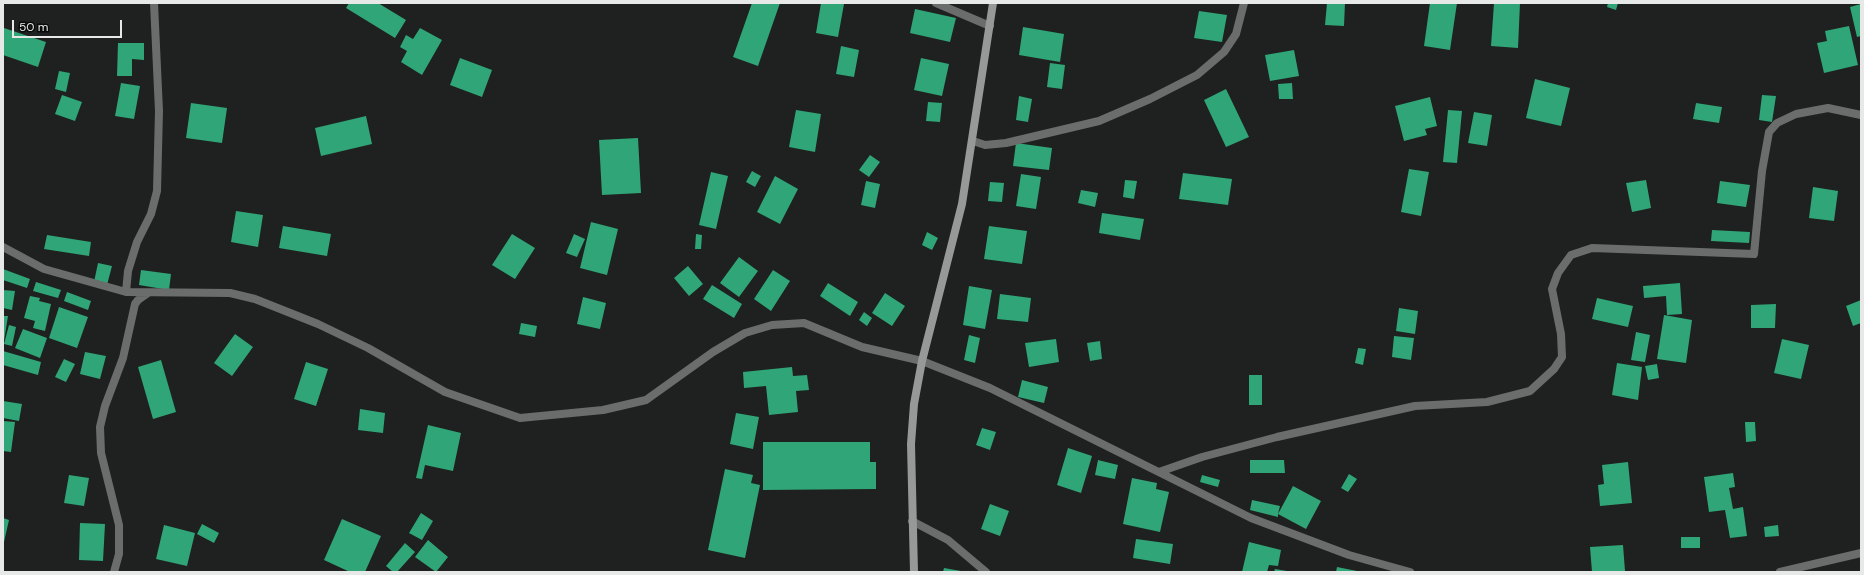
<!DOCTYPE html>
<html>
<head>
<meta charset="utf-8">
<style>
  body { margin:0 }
  #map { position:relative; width:1864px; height:575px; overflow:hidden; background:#1e211f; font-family:"DM Sans",sans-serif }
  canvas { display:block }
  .frame { position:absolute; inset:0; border:4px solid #e7e9e8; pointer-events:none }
  .scale { position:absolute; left:12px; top:20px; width:110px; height:18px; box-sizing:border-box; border:2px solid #e7e9e8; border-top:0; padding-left:5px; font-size:12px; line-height:14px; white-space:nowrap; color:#e7e9e8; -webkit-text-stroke:3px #090a09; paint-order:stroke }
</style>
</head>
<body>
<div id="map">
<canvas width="1864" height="575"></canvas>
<div class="frame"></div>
<div class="scale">50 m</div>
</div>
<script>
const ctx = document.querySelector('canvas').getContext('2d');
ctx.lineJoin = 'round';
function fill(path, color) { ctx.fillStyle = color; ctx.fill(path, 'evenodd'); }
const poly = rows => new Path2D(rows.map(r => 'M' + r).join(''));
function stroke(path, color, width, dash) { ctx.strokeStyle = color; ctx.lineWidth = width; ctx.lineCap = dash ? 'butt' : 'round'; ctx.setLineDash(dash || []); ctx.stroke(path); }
const building = poly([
  [349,3,378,3,406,20,395,38,346,8],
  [752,3,780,3,758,66,733,57],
  [821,3,844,4,838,37,816,33],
  [1327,3,1345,3,1344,26,1325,25],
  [1430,3,1457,3,1450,50,1424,46],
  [1494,3,1520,3,1518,48,1491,46],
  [1608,3,1618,3,1616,10,1607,7],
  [1861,4,1861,36,1857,37,1850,7],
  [915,9,956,18,950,42,910,33],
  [1199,11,1227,15,1222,42,1194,38],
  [1849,26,1858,65,1824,73,1817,43,1827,41,1825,31],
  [1023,27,1064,34,1060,62,1019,55],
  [4,28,46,42,38,67,3,55],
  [420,28,442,40,422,75,401,62,407,51,400,47,406,35,413,39],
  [118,43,144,43,144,60,132,59,132,76,117,76],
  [841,46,859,50,854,77,836,74],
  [1294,50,1299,76,1270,81,1265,55],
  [460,58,492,70,482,97,450,85],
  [921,58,949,64,942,96,914,90],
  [1050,63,1065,65,1062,89,1047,87],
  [59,71,70,73,66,92,55,89],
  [1535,79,1570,88,1561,126,1526,118],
  [121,83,140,86,134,119,115,116],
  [1292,83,1293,99,1279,99,1278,84],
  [1226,89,1249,137,1226,147,1204,100],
  [62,95,82,102,75,121,55,114],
  [1762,95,1776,96,1772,122,1759,120],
  [1019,96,1032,99,1028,122,1016,120],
  [1430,97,1437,126,1425,129,1427,135,1404,141,1395,106],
  [928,102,942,103,940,122,926,121],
  [191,103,227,108,222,143,186,138],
  [1696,103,1722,107,1719,123,1693,119],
  [796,110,821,114,815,152,789,147],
  [1448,110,1462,111,1457,163,1443,162],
  [1474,112,1492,115,1487,146,1468,143],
  [366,116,372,144,321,156,315,128],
  [638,138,641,193,602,195,599,140],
  [1016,143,1052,148,1049,170,1013,166],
  [870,155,880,162,869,177,859,170],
  [1409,169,1429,172,1421,216,1401,212],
  [752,171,761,176,755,187,746,182],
  [711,172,728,176,716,229,699,225],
  [1183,173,1232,179,1228,205,1179,199],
  [1021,174,1041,177,1036,209,1016,206],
  [775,176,798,189,780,224,757,212],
  [1125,180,1137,181,1134,199,1123,197],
  [1646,180,1651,208,1632,212,1626,183],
  [866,181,880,184,875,208,861,205],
  [1720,181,1750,185,1746,207,1717,203],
  [990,182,1004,183,1002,202,988,201],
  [1813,187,1838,191,1834,221,1809,218],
  [1081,190,1098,193,1095,207,1078,203],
  [236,211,263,215,258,247,231,242],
  [1102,213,1144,219,1140,240,1099,233],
  [591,222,618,229,607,275,580,268],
  [283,226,331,234,327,256,279,248],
  [989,226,1027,231,1022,264,984,259],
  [1712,230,1750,232,1749,243,1711,241],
  [927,232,938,238,932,250,922,245],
  [512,234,535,248,515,279,492,265],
  [574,234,585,239,577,257,566,253],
  [696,234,702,235,701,249,695,249],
  [47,235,91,242,89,256,44,249],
  [739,257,758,271,739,297,720,283],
  [98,263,112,266,107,285,94,282],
  [688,266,703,284,689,296,674,278],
  [3,269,30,279,27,288,3,280],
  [141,270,171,274,169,290,139,285],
  [773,270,790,281,771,311,754,299],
  [36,282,61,290,58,298,33,291],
  [828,283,858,302,850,316,820,296],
  [1680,283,1682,314,1667,315,1666,296,1644,298,1643,286],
  [712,285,742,304,734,318,703,299],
  [969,286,992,290,985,329,963,325],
  [3,290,15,291,12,310,3,308],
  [67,292,91,301,88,310,64,301],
  [885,293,905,306,892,326,872,313],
  [1000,294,1031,298,1028,322,997,319],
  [30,296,40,298,39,301,51,304,45,331,33,328,35,321,24,318],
  [583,297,606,303,600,329,577,324],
  [1597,298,1633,306,1628,327,1592,319],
  [1861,300,1861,323,1853,326,1846,306],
  [1776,304,1775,328,1751,328,1751,305],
  [59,307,88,317,77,348,49,338],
  [1399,308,1418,311,1415,334,1396,331],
  [864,312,872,318,867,326,859,320],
  [1664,315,1692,320,1686,363,1657,359],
  [3,316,8,316,4,341,3,341],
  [521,323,537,326,535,337,519,334],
  [9,325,16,327,12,346,4,344],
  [23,329,47,338,40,358,15,348],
  [1636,332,1650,335,1645,362,1631,360],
  [235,334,253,347,232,376,214,363],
  [969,335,980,338,975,363,964,360],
  [1394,336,1414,338,1411,360,1392,357],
  [1056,339,1059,362,1029,367,1025,343],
  [1782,339,1809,345,1801,379,1774,373],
  [1100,341,1102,359,1090,361,1087,343],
  [1358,348,1366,349,1363,365,1355,363],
  [3,351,41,362,38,375,3,365],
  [85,352,106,356,100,379,80,374],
  [64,359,75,364,66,382,55,377],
  [161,360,176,412,153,419,138,367],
  [306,362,328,369,316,406,294,399],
  [1617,363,1642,367,1638,400,1612,395],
  [1657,364,1659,378,1648,380,1645,366],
  [792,367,793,376,807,375,809,390,796,391,798,412,769,415,766,386,744,388,743,372],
  [1249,375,1262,375,1262,405,1249,405],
  [1022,380,1048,387,1044,403,1018,397],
  [3,401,22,404,19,421,3,418],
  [360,409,385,413,383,433,358,430],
  [736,413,759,417,753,449,730,444],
  [3,421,15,422,11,452,3,451],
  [1745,422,1755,422,1756,441,1746,442],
  [428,425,461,433,453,471,425,465,422,479,416,478],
  [982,428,996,432,990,450,976,445],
  [763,442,870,442,870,462,876,462,876,489,763,490],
  [1068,448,1092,456,1081,493,1057,485],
  [1098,460,1118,465,1115,479,1095,475],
  [1250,460,1284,460,1285,473,1250,473],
  [1628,462,1632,503,1600,506,1598,485,1604,484,1602,465],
  [725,469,753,475,751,483,760,485,745,558,708,550],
  [1733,473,1735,487,1729,488,1733,509,1743,507,1747,536,1730,538,1725,510,1709,512,1704,477],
  [1349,474,1357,479,1348,492,1341,488],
  [69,475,89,478,84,506,64,503],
  [1202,475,1220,480,1218,487,1200,482],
  [1132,478,1157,483,1156,489,1169,492,1160,532,1123,524],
  [1293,486,1321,501,1306,529,1278,514,1278,517,1250,510,1252,500,1280,506,1278,514],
  [990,504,1009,511,1000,536,981,529],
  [421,513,433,521,422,540,409,533],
  [3,518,9,520,4,542,3,542],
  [342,519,381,536,365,572,350,572,324,560],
  [80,523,105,524,103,561,79,560],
  [202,524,219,533,214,543,197,534],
  [164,525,195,533,187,566,156,559],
  [1778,525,1779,536,1765,537,1764,527],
  [1681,537,1700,537,1700,548,1681,548],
  [1136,539,1173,544,1170,564,1133,558],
  [428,540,448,557,436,572,415,557],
  [1249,542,1281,550,1278,566,1269,565,1267,572,1242,572],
  [405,543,415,552,397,572,393,572,386,566],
  [1623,545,1625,571,1592,572,1590,547],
  [1337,567,1357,571,1357,572,1336,572],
  [944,568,961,571,961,572,943,572],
  [1275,569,1287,571,1287,572,1274,572]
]);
const minor = poly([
  [936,3,990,26],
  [973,141,985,145,1006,143,1099,121,1150,99,1197,75,1224,52,1236,34,1244,3],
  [3,247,44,269,126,292,230,293,255,299,318,324,368,348,445,392,520,418,603,410,646,400,713,352,745,333,772,325,804,323,862,347,922,361,990,388,1251,518,1349,555,1410,572],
  [126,292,128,271,137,242,151,214,157,191,159,111,154,3],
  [1159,472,1202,457,1277,437,1415,406,1487,402,1530,391,1554,369,1562,357,1561,334,1552,289,1558,273,1571,255,1592,248,1754,254,1762,171,1769,132,1777,123,1796,114,1828,108,1861,115],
  [912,521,948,540,986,572],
  [114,572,119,554,119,525,101,453,100,427,105,406,123,358,135,304,138,300,148,293],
  [1780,572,1861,553]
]);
const secondary = poly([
  [914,572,911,444,914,404,922,361,962,204,993,3]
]);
fill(building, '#30a578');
stroke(minor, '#6b6d6c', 8);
stroke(secondary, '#969997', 8);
</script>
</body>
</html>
